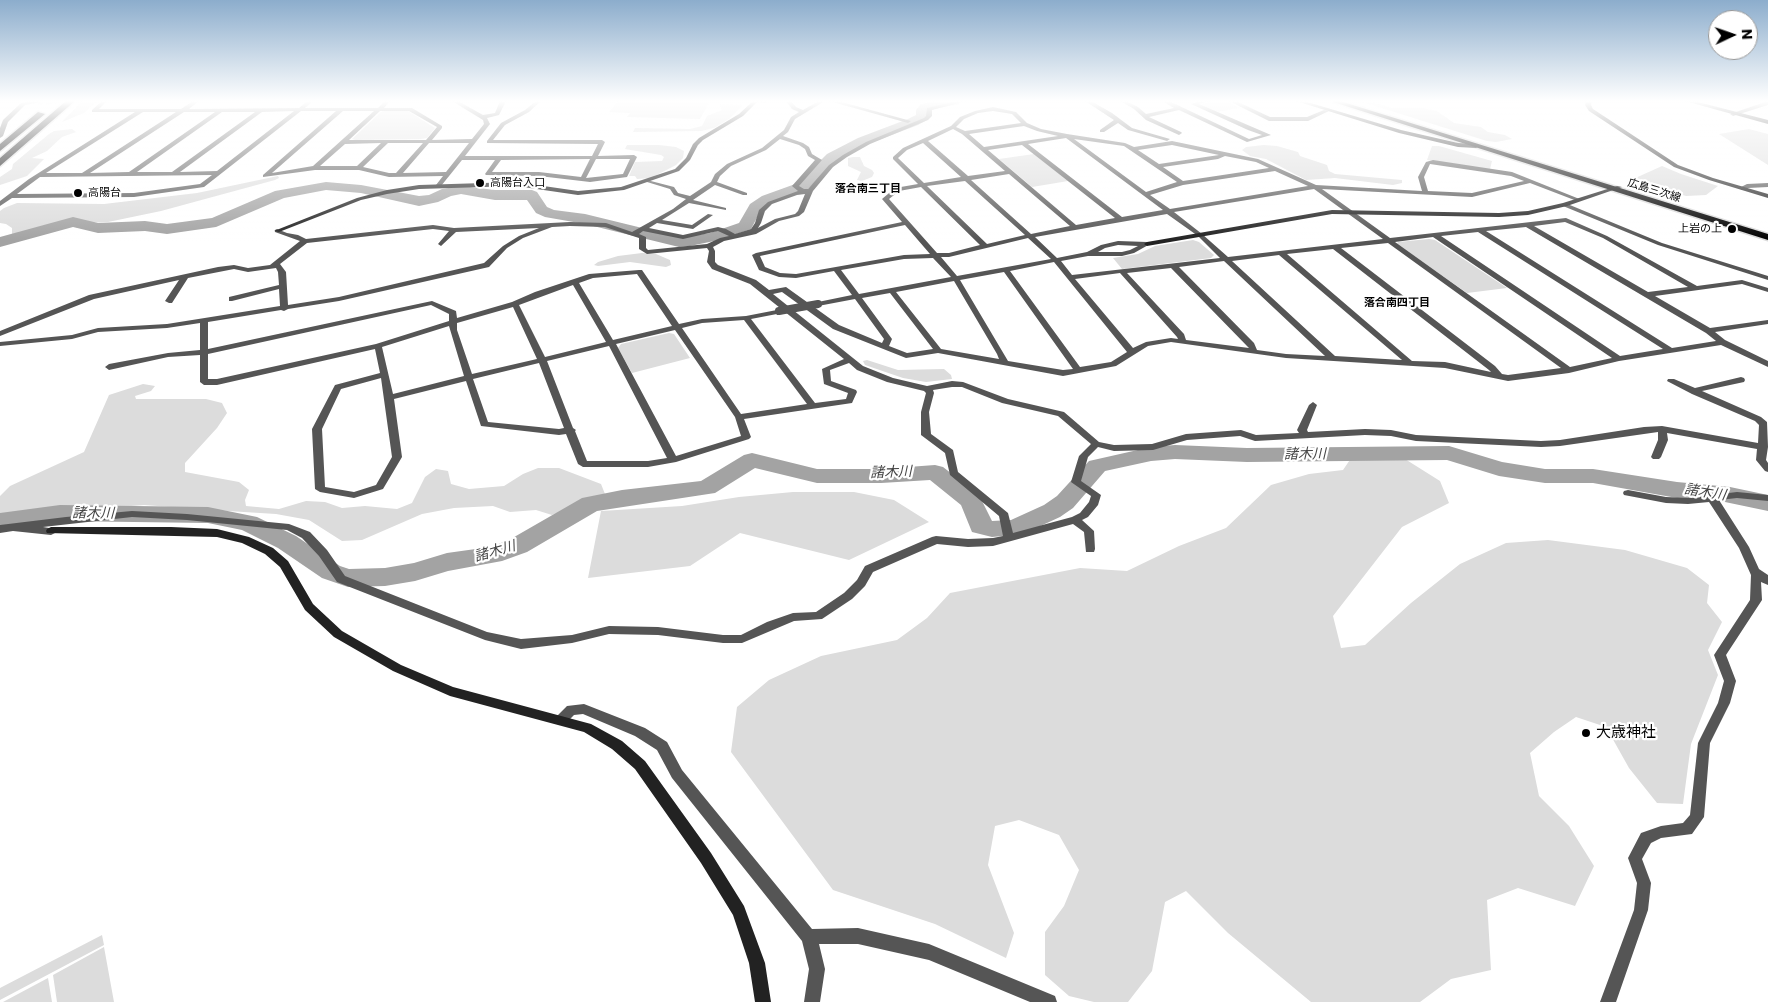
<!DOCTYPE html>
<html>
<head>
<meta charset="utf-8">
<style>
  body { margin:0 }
  #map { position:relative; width:1768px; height:1002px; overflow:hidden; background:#fff; font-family:Poppins,sans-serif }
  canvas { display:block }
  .north { position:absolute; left:1708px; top:10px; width:50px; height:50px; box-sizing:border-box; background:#fff; border:1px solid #999; border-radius:50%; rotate:87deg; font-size:14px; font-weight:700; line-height:20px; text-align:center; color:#000 }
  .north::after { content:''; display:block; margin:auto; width:18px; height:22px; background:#000; clip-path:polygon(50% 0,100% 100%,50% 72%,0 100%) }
</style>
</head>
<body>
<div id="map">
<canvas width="1768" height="1002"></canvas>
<div class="north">N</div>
</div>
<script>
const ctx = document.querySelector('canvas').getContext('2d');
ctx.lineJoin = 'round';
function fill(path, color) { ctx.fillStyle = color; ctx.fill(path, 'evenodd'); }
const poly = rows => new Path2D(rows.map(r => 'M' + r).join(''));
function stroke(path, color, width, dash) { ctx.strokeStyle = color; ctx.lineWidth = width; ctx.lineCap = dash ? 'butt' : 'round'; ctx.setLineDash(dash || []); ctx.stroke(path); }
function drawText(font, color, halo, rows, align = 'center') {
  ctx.font = font + ' Poppins,"Noto Sans JP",sans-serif'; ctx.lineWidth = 4.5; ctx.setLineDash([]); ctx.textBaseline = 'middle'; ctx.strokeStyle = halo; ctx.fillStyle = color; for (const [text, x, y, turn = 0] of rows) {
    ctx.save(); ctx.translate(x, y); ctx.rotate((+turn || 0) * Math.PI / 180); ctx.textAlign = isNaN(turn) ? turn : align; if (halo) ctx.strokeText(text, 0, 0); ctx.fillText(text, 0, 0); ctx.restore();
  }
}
const green = poly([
  [82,101,97,101,84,113,62,122],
  [618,101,710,101,700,119,627,117,630,113,609,112],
  [1212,101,1227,101,1239,108,1216,112,1202,106,1202,104],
  [1359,101,1368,101,1392,108,1423,108,1437,111,1454,123,1481,127,1488,132,1505,135,1512,139,1496,142,1487,141],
  [719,104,743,105,729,119,714,128,701,131,633,132,635,128,690,129,702,126,707,116,722,110],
  [387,110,408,111,435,128,427,138,421,139,355,140,352,139,381,112],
  [72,129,76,132,62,137,47,151,32,158,44,159,27,176,0,185,0,177,12,169,13,164,49,134,54,131],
  [1749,129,1768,134,1768,165,1719,134],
  [627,145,659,145,676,147,684,151,683,158,676,165,651,178,637,179,635,176,629,176,635,162,662,161,664,157,661,155,625,149],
  [1264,145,1277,146,1298,152,1300,156,1327,165,1329,171,1335,174,1402,180,1402,183,1393,185,1335,178,1306,180,1266,159,1250,156,1242,150,1246,147],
  [1432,146,1439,146,1492,161,1490,169,1427,160],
  [1034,154,1068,181,1032,187,999,159],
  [853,157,860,157,864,166,872,170,874,173,872,177,862,181,857,180,861,172,848,166,848,158],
  [1662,166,1681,174,1718,186,1706,195,1686,196,1631,180],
  [278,176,279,178,275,180,161,211,108,222,87,223,76,220,64,222,33,235,14,240,7,240,12,235,12,228,6,224,0,223,0,211,4,208,17,203,104,204,197,193],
  [1429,239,1435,240,1507,288,1467,293,1397,244,1398,242],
  [1193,240,1199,242,1214,255,1211,258,1122,269,1113,258,1138,254,1155,246],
  [642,253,656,254,670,260,671,265,666,267,630,262,598,266,594,265,598,262,618,256],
  [669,333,674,334,690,358,632,373,618,348,621,344],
  [867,360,898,370,944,369,951,375,952,379,926,382,903,378,865,365,863,361],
  [143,384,155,386,151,391,135,396,136,399,206,399,222,403,227,413,217,428,185,463,185,472,239,482,249,490,245,500,246,506,279,509,306,501,325,502,342,508,365,506,397,509,412,503,425,477,436,469,448,471,451,484,469,489,504,486,523,474,538,468,559,468,601,484,605,494,552,515,536,510,510,512,493,506,454,508,422,514,362,540,342,541,309,520,276,514,228,511,144,505,81,510,36,510,0,516,0,496,10,486,84,452,109,395],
  [1379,447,1405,459,1440,481,1449,503,1402,527,1333,616,1341,648,1365,645,1411,603,1460,564,1506,543,1548,540,1625,550,1687,568,1709,585,1707,603,1722,622,1708,650,1718,675,1691,744,1683,804,1657,803,1629,768,1606,727,1576,717,1554,732,1530,753,1539,796,1569,826,1594,866,1575,906,1518,888,1487,900,1491,970,1451,979,1420,1002,1311,1002,1228,933,1186,891,1165,902,1152,971,1128,1002,1094,1002,1069,996,1045,975,1045,932,1064,906,1079,870,1059,835,1019,820,995,826,988,865,1014,933,1006,958,935,924,833,890,731,752,737,707,769,680,821,656,897,640,927,618,950,593,1080,568,1127,571,1179,546,1226,528,1271,485,1309,474,1343,470,1358,448],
  [793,492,854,492,894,500,929,522,849,560,740,533,690,566,588,578,601,511,682,506,739,497],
  [102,935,104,945,0,1000,0,988],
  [104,947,114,1002,57,1002,53,975],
  [48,978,52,1002,3,1002]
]);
const river = poly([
  [935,101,961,101,959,104,929,110,927,120,918,125,868,144,837,160,808,189,772,202,761,210,751,229,719,240,690,246,679,247,585,224,545,217,536,213,527,200,495,200,461,194,451,196,438,202,419,206,361,193,326,190,284,198,216,227,167,234,145,231,98,233,73,227,0,247,0,237,73,217,98,223,145,221,167,224,212,218,275,191,326,182,361,185,419,196,429,195,442,189,461,186,495,190,532,190,537,192,547,207,554,210,585,214,679,237,690,236,710,233,739,223,750,204,762,196,798,183,827,154,858,138,908,119,916,115,916,110,921,104,935,101],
  [1175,445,1247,448,1449,446,1502,462,1545,469,1593,469,1677,482,1730,487,1768,495,1768,511,1725,502,1677,498,1593,483,1545,483,1499,476,1447,460,1247,462,1175,459,1151,461,1105,471,1073,508,1060,517,1023,534,992,537,972,532,961,505,930,480,881,483,817,483,755,468,715,493,597,511,527,552,502,561,448,571,415,581,385,586,348,587,322,578,278,548,242,530,208,523,60,521,0,529,0,513,60,505,208,507,257,517,296,536,340,566,349,569,385,568,414,563,447,553,490,547,509,540,582,498,622,490,701,481,744,455,752,453,817,469,881,469,935,465,943,467,979,495,992,521,1011,520,1044,505,1057,496,1089,461,1151,447,1175,445]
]);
const streetTunnel = poly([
  [38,102,56,101]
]);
const street = poly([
  [32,101,41,102,25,105,8,122,3,136,0,138,0,128,3,120,21,103,32,101],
  [102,101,107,101,99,109,181,109,193,101,199,101,189,109,299,108,307,101,313,101,305,108,378,108,385,101,390,101,384,108,412,108,442,126,442,128,432,140,472,139,484,124,483,120,452,101,458,101,483,115,495,113,500,101,506,101,499,115,487,118,490,124,465,156,592,156,598,144,487,143,487,141,501,123,525,110,536,101,541,101,529,112,505,125,493,140,602,140,605,142,598,156,634,155,637,157,627,177,590,182,539,176,486,175,485,174,495,160,462,160,441,186,439,187,436,185,443,176,389,177,359,170,315,170,263,177,263,175,336,111,301,111,204,187,134,197,12,198,0,206,0,201,29,179,135,112,92,112,92,110,102,101],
  [294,111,217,171,180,172,262,112,294,111],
  [343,111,374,111,313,166,272,173,343,111],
  [380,111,409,111,437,127,426,140,349,140,380,111],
  [143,112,176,112,82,173,46,173,143,112],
  [184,112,215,112,129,172,90,173,184,112],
  [222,112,255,112,172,172,137,172,222,112],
  [381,143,357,166,320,166,345,144,381,143],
  [388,143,423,143,396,173,389,173,363,167,388,143],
  [429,143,469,143,446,172,403,173,429,143],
  [590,159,581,177,539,172,492,172,501,160,590,159],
  [596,159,630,159,623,174,586,178,596,159],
  [212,175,200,184,134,193,17,194,40,177,212,175],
  [754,101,767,101,765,103,754,101],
  [786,101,791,101,796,107,803,110,819,101,825,101,795,119,788,132,783,136,803,143,809,147,812,154,822,160,799,186,804,189,808,189,829,165,843,155,866,142,924,118,926,116,927,108,956,101,966,101,932,110,932,116,928,120,870,144,847,157,833,167,813,191,804,212,799,216,779,221,756,234,724,241,713,247,715,251,715,262,718,265,756,280,769,290,786,287,839,325,882,343,884,339,855,299,818,306,814,304,818,302,852,295,834,271,796,278,779,277,759,270,752,255,756,253,902,222,882,199,895,188,918,184,893,159,893,157,903,148,951,126,960,117,975,111,993,107,1016,112,1027,123,1041,129,1067,134,1125,143,1134,147,1172,141,1258,159,1316,185,1422,191,1418,177,1426,162,1433,160,1512,172,1582,200,1577,201,1530,183,1472,197,1322,189,1390,238,1566,218,1607,236,1697,286,1742,280,1768,288,1768,292,1742,284,1655,296,1710,328,1768,320,1768,324,1715,332,1725,340,1768,361,1768,367,1721,345,1619,361,1569,373,1508,381,1445,368,1286,358,1171,342,1148,346,1116,366,1063,376,938,353,906,358,833,329,782,292,773,294,863,366,893,378,927,386,952,381,963,382,1008,399,1064,412,1099,442,1114,445,1152,444,1186,434,1241,430,1256,435,1299,433,1297,430,1309,405,1313,402,1317,405,1307,430,1308,432,1365,429,1391,430,1416,435,1541,441,1560,440,1644,427,1662,426,1758,443,1759,425,1755,421,1692,394,1667,381,1668,379,1674,379,1695,388,1741,377,1744,378,1745,380,1744,382,1702,391,1761,417,1767,422,1768,447,1766,460,1768,463,1768,472,1765,471,1756,460,1757,449,1667,433,1668,440,1661,457,1659,459,1653,459,1651,457,1658,440,1658,432,1560,446,1541,447,1416,441,1391,436,1365,435,1255,441,1240,436,1187,440,1153,450,1114,451,1098,447,1088,457,1081,481,1101,495,1098,505,1088,517,1082,520,1094,531,1095,549,1094,552,1086,552,1084,532,1073,524,993,546,968,547,937,544,873,572,865,586,852,599,822,619,794,621,742,643,723,643,658,635,609,634,572,643,521,649,485,640,337,582,319,556,302,538,287,530,187,520,132,517,43,527,55,529,56,531,55,533,51,535,13,531,0,533,0,525,66,517,132,511,187,514,289,524,310,532,327,550,345,576,487,632,521,639,572,635,609,626,658,627,723,635,741,635,767,622,793,613,816,612,844,593,857,580,865,566,932,537,936,536,968,539,993,538,1003,536,999,516,950,475,945,453,921,435,921,412,926,393,924,391,887,382,857,370,849,363,830,370,831,381,856,390,857,392,852,403,744,419,751,437,749,439,676,462,648,467,583,467,578,464,566,434,559,435,481,426,466,381,394,399,402,457,383,489,354,498,320,492,315,489,312,429,335,385,380,373,375,349,217,385,204,385,200,382,200,355,168,357,109,370,105,367,109,364,168,353,200,350,200,323,167,328,98,332,72,339,0,346,0,342,72,335,98,328,167,324,280,306,279,289,232,301,229,301,229,297,279,285,278,272,276,268,248,272,234,269,188,278,172,303,169,303,165,301,179,280,94,299,0,336,0,331,89,295,218,267,234,265,248,268,270,265,300,241,275,232,275,230,277,229,287,233,298,235,306,239,433,225,454,228,570,222,606,223,632,232,673,209,686,199,674,195,670,189,647,182,647,180,674,187,678,193,690,196,711,182,715,174,727,164,762,148,784,130,791,117,799,112,792,109,786,101],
  [993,111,1012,114,1021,123,965,131,956,127,964,119,978,113,993,111],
  [1024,126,1037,131,1058,136,984,147,969,134,1024,126],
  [953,129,962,134,1005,171,968,176,928,141,953,129],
  [1066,138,1163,210,1122,217,1028,144,1066,138],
  [780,139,799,145,805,149,808,156,815,160,792,186,798,191,768,202,759,210,755,223,751,229,735,234,726,229,718,227,683,235,649,228,657,223,693,229,713,215,708,214,692,225,662,220,689,203,726,210,726,208,693,200,715,185,743,195,747,195,747,193,717,182,720,176,731,166,766,150,780,139],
  [1074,139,1124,146,1177,182,1146,192,1074,139],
  [923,143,961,177,924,183,898,158,907,150,923,143],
  [1022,145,1115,218,1076,225,988,150,1022,145],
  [1172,145,1219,155,1159,164,1138,150,1172,145],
  [1225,156,1256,162,1269,168,1183,181,1163,167,1218,159,1225,156],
  [1430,164,1511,176,1524,181,1472,193,1428,191,1424,177,1430,164],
  [1275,171,1308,186,1170,209,1150,195,1183,185,1275,171],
  [1009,174,1070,226,1031,234,971,180,1009,174],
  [965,181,1025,235,987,244,927,186,965,181],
  [921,187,980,245,949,253,937,253,889,199,899,191,921,187],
  [1314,189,1383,239,1228,257,1202,234,1174,212,1314,189],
  [805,194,798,211,795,214,775,219,758,228,761,223,765,211,772,204,797,195,805,194],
  [1167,214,1198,236,1220,258,1072,275,1061,261,1088,256,1122,256,1134,253,1150,244,1147,242,1118,241,1101,245,1087,252,1057,258,1035,237,1167,214],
  [1565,222,1603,238,1688,287,1648,292,1534,226,1565,222],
  [905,225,930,254,904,255,796,274,780,273,765,267,760,256,905,225],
  [570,226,605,227,639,238,639,249,647,254,707,248,709,251,707,262,712,269,750,284,844,359,822,369,824,384,848,393,846,399,815,403,751,319,782,313,782,309,746,316,702,319,679,324,642,270,639,270,589,274,535,292,512,302,457,318,456,311,432,301,208,349,208,322,281,310,284,311,288,309,339,301,489,267,507,248,523,238,552,227,570,226],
  [1526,227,1706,333,1716,341,1672,348,1486,231,1526,227],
  [539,228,519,236,503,246,484,263,339,297,288,305,286,272,280,264,307,243,433,229,449,231,438,244,441,246,456,232,539,228],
  [643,231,683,239,718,231,729,236,720,238,707,244,648,250,646,248,646,237,639,234,643,231],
  [1478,232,1663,349,1620,356,1441,236,1478,232],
  [1433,237,1612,358,1570,367,1395,242,1433,237],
  [1028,238,1051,259,957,276,941,257,949,257,1028,238],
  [1388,243,1561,368,1508,375,1502,374,1495,366,1341,248,1388,243],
  [1118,245,1138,246,1130,250,1122,252,1098,252,1105,248,1118,245],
  [1333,249,1489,370,1491,372,1445,362,1412,361,1287,254,1333,249],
  [1279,255,1402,360,1335,356,1232,261,1279,255],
  [933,258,951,277,859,294,841,270,904,259,933,258],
  [1224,261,1325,356,1286,354,1257,350,1254,343,1179,267,1224,261],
  [1054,262,1127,352,1111,362,1080,367,1010,271,1054,262],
  [1171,268,1247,346,1249,348,1186,340,1184,334,1127,273,1171,268],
  [1004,272,1073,369,1063,370,1008,361,960,280,1004,272],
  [1120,273,1177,337,1178,339,1171,338,1146,342,1133,348,1075,279,1120,273],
  [637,274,672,326,613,340,579,283,593,278,637,274],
  [954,281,997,354,999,359,941,349,896,292,954,281],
  [573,285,606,342,545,357,519,305,573,285],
  [890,293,933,349,907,353,889,346,892,339,862,298,890,293],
  [431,305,449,314,449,321,376,344,217,379,208,379,208,354,431,305],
  [513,307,537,359,472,374,457,330,457,323,513,307],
  [744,320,807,404,741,414,682,328,702,323,744,320],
  [449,326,464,376,393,394,382,347,449,326],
  [675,330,735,417,741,436,676,456,616,344,675,330],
  [609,346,667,458,648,461,587,461,575,431,576,430,573,428,547,361,609,346],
  [539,363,564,428,559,429,488,422,473,379,539,363],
  [381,378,392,457,376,485,354,492,325,487,322,429,341,389,381,378],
  [952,387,962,387,1002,403,1058,416,1091,444,1079,456,1071,482,1091,496,1089,502,1080,513,1072,517,1013,533,1008,513,958,472,953,450,931,434,929,412,934,393,933,390,952,387],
  [829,101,838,101,911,121,908,123,829,101],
  [1085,101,1091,101,1112,113,1132,128,1170,139,1167,141,1128,130,1118,123,1104,132,1100,132,1100,130,1114,120,1085,101],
  [1120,101,1126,101,1138,107,1146,114,1174,108,1162,101,1169,101,1249,139,1262,135,1248,130,1191,104,1199,101,1208,101,1199,104,1271,135,1247,142,1179,110,1149,117,1181,132,1182,133,1179,135,1146,120,1134,109,1120,101],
  [1229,101,1236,101,1270,117,1307,117,1324,110,1329,111,1308,121,1269,121,1229,101],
  [1768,101,1768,105,1733,116,1730,114,1768,101],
  [1768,183,1768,187,1748,188,1742,190,1739,188,1747,184,1768,183],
  [1565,203,1662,243,1768,276,1768,280,1658,245,1563,206,1563,204,1565,203],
  [1628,490,1666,497,1688,498,1737,492,1768,495,1768,501,1737,498,1719,500,1749,547,1759,569,1768,575,1768,585,1761,582,1762,600,1726,655,1736,681,1730,703,1710,743,1704,817,1692,834,1661,838,1651,843,1642,859,1651,883,1648,910,1616,1002,1600,1002,1634,910,1637,883,1628,858,1641,833,1661,826,1683,823,1690,815,1698,743,1718,703,1724,681,1714,655,1750,600,1751,575,1739,548,1709,502,1688,504,1666,503,1624,495,1623,493,1624,491,1628,490],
  [584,704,645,728,667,742,682,770,812,929,858,928,929,944,1055,996,1057,1002,1030,1002,929,960,858,944,819,944,825,969,820,1002,804,1002,809,969,802,941,672,778,657,750,635,736,583,714,574,715,565,724,561,725,557,724,555,720,557,716,567,706,584,704]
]);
const secondary = poly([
  [753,101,758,101,743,116,703,140,698,145,690,160,679,171,624,190,578,195,516,186,419,189,387,194,361,200,279,232,274,231,357,198,387,190,419,185,516,182,578,191,621,187,675,169,686,158,693,144,699,138,739,114,753,101],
  [1296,101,1304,101,1401,130,1458,143,1476,144,1479,146,1476,148,1458,147,1399,133,1296,101],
  [1586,101,1592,101,1591,105,1593,109,1678,165,1713,178,1768,194,1768,198,1709,180,1674,167,1589,111,1585,105,1586,101],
  [1685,101,1694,101,1768,120,1768,124,1685,101],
  [1617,186,1622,187,1567,206,1528,215,1499,217,1332,214,1147,246,1144,244,1147,242,1332,210,1499,213,1528,211,1563,203,1617,186],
  [51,527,171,527,217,529,249,537,273,548,288,561,313,604,342,631,401,665,453,687,591,724,622,741,645,761,711,853,744,906,765,963,771,1002,755,1002,749,963,733,915,701,863,635,769,612,749,584,732,450,696,393,671,334,637,305,610,280,567,265,554,242,543,217,537,47,533,46,531,47,529,51,527]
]);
const primary = poly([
  [1330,101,1340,101,1768,234,1768,240,1330,101]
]);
const highway = poly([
  [66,101,75,101,0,166,0,158,66,101],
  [38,112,45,114,0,151,0,144,38,112]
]);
const streetBridge = poly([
  [779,311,818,304]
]);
const markers = [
  [480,183,5,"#000"],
  [78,193,5,"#000"],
  [1732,229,5,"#000"],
  [1586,733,5,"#000"]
];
const farPoinames = [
  ["高陽台入口",490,183],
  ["高陽台",88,193],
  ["上岩の上",1722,229,"right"]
];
const farNeighbourhoodnames = [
  ["落合南三丁目",868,189],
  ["落合南四丁目",1397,303]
];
const farStreetnames = [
  ["広島三次線",1654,191,17]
];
const waterNames = [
  ["諸木川",1305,455,-1],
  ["諸木川",891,473,-2],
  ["諸木川",1705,493,9],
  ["諸木川",93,514,1],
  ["諸木川",495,552,-16]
];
const nearPoinames = [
  ["大歳神社",1596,733]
];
fill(green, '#dcdcdc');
fill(river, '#a3a3a3');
stroke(streetTunnel, '#d9d9d9', 5.5, [5.5, 3]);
stroke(primary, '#dbdbdb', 3);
stroke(highway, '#dbdbdb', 3);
fill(street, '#555');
fill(secondary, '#222');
fill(primary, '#000');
fill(highway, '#000');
stroke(streetBridge, '#555', 8);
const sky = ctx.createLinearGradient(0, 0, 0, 241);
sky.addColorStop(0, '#8cadcc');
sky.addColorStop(0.42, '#fff');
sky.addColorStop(1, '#ffffff00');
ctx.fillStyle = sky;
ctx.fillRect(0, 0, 1768, 241);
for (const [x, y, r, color] of markers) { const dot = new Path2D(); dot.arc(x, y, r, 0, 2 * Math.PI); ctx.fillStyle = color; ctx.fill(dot); stroke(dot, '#fff', 2); }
drawText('11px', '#000', '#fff', farPoinames, 'left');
drawText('bold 11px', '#000', '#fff', farNeighbourhoodnames);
drawText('11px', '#000', '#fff', farStreetnames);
drawText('italic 14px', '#444', '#fff', waterNames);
drawText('15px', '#000', '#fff', nearPoinames, 'left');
</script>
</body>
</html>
